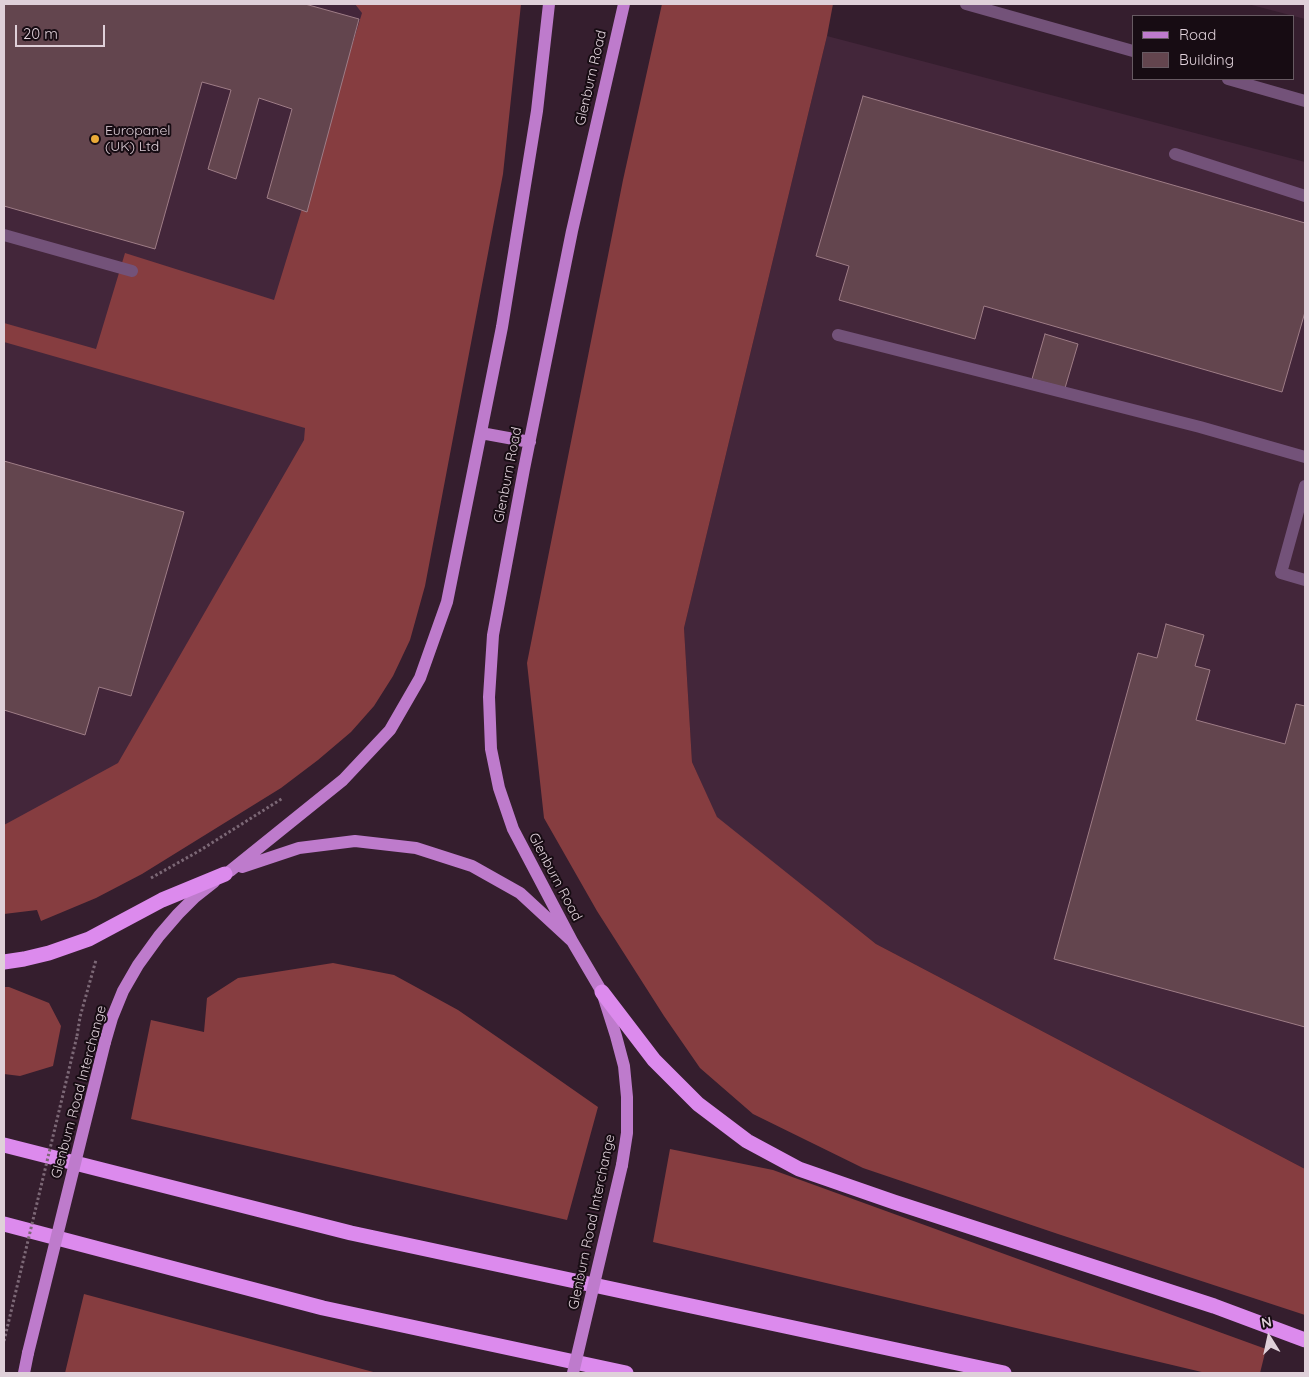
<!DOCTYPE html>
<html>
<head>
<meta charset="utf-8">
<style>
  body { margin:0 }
  #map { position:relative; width:1309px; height:1377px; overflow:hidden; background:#351e2e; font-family:Quicksand,sans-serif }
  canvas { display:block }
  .frame { position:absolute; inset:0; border:5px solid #dfd0d9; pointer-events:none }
  .legend { position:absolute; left:1132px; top:15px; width:162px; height:65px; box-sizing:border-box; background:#170c13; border:1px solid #675a62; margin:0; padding:6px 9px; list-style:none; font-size:15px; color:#dfd0d9 }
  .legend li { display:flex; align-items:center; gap:10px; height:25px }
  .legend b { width:25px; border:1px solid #675a62 }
  .north { position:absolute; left:1244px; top:1312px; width:50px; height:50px; -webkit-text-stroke:4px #170c13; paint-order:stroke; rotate:350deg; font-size:14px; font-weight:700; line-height:20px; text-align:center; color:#dfd0d9 }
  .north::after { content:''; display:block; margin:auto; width:18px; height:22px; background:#dfd0d9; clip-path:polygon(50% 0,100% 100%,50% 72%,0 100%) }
  .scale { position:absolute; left:15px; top:25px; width:90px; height:22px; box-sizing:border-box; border:2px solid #dfd0d9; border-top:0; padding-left:6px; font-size:15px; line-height:18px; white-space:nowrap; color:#dfd0d9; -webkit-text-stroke:4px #170c13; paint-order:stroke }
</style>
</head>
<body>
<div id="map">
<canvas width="1309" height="1377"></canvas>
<div class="frame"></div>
<ul class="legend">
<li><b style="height:6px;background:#be7bcc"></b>Road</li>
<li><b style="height:14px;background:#63454e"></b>Building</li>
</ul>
<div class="north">N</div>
<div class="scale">20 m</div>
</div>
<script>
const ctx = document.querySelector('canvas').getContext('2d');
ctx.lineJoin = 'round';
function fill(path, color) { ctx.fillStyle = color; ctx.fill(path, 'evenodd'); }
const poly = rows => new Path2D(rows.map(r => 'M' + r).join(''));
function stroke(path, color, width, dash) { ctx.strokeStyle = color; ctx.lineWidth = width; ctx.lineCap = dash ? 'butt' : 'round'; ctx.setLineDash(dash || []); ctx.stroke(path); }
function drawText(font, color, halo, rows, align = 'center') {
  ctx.font = font + ' Quicksand,sans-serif'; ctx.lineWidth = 4; ctx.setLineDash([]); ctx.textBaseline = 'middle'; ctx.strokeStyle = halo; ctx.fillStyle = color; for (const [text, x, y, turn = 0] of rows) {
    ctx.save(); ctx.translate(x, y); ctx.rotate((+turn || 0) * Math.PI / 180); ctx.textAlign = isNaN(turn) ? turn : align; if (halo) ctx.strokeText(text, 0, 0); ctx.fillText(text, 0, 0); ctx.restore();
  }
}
const built = poly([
  [4,4,429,4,308,440,121,766,4,830],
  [1248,4,1305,4,1305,19],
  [827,36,1305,162,1305,1169,876,944,717,818,692,762,684,628]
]);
const forest = poly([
  [355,4,521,4,503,174,425,586,410,640,393,676,374,706,351,732,318,760,281,788,142,874,96,898,41,921,37,910,4,914,4,825,118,763,304,440,305,428,4,342,4,323,96,349,125,253,274,300,362,13],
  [662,4,833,4,827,36,684,628,692,762,717,817,876,944,1305,1169,1305,1315,1058,1234,863,1168,753,1114,700,1068,664,1016,597,911,544,818,527,663,623,180],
  [333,963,394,975,458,1010,535,1063,598,1107,567,1220,131,1119,151,1020,204,1032,207,998,238,978],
  [4,987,9,987,49,1003,61,1026,53,1066,20,1076,4,1074],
  [670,1149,773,1170,1266,1349,1260,1373,1206,1373,653,1242],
  [84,1294,377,1373,65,1373]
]);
const building = poly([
  [4,4,305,4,359,19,307,212,267,198,292,109,259,98,236,179,208,169,231,90,202,82,155,249,4,206,4,4],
  [863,96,1305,223,1305,312,1282,392,984,306,975,339,839,300,849,266,816,256,863,96],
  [1045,334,1078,344,1065,388,1032,379,1045,334],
  [4,461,184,512,131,696,99,687,85,735,4,710,4,461],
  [1166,624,1204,635,1195,666,1210,670,1196,720,1285,744,1296,704,1305,706,1305,1027,1054,959,1138,653,1157,658,1166,624]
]);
const path = poly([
  [151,878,199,851,283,798],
  [77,1036,80,1017,96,960]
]);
const minor = poly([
  [966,4,1133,51],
  [1228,79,1305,101],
  [1175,154,1305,196],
  [4,235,132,271],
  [838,335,1200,427,1305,457],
  [1305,486,1281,573,1305,580]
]);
const major = poly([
  [481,433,530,442],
  [242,867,299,848,355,841,416,848,472,866,520,893,572,941,602,992,616,1036,624,1066,627,1097,627,1133,622,1165],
  [230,871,343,780,390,730,420,678,447,602,502,327,537,111,549,4],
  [572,941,513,829,499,788,491,749,489,697,493,635,524,469,572,231,624,4],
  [105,1042,112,1018,123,991,138,965,159,936,178,914,195,897,214,882],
  [24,1373,28,1353]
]);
const highway = poly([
  [4,962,24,959,49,953,89,939,162,900,225,874],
  [602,992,654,1060,698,1104,747,1141,799,1169,894,1202,1214,1306,1305,1340],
  [4,1145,351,1233,1004,1373],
  [4,1224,323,1308,626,1373]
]);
const pathBridge = poly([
  [4,1341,77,1036]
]);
const majorBridge = poly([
  [28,1353,105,1042],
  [573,1373,622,1165]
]);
const markers = [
  [95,139,5,"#eaaa38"]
];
const streetNames = [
  ["Glenburn Road",591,78,-77],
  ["Glenburn Road",508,475,-79],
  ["Glenburn Road",555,877,62],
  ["Glenburn Road Interchange",79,1092,-75],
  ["Glenburn Road Interchange",592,1222,-78]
];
const poiNames = [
  ["Europanel",105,131],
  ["(UK) Ltd",105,147]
];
fill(built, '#43263a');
fill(forest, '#863d40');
fill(building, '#63454e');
stroke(building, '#9e7c86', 1);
stroke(path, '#7c6876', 3, [2.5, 2.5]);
stroke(minor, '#735279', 12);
stroke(major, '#be7bcc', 12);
stroke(highway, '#dc8aed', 15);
stroke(pathBridge, '#7c6876', 3, [2.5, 2.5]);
stroke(majorBridge, '#be7bcc', 12);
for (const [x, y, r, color] of markers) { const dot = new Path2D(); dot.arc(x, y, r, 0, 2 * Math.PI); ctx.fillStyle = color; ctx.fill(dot); stroke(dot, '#170c13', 2); }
drawText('14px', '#dfd0d9', '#170c13', streetNames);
drawText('14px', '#dfd0d9', '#170c13', poiNames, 'left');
</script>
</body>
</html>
